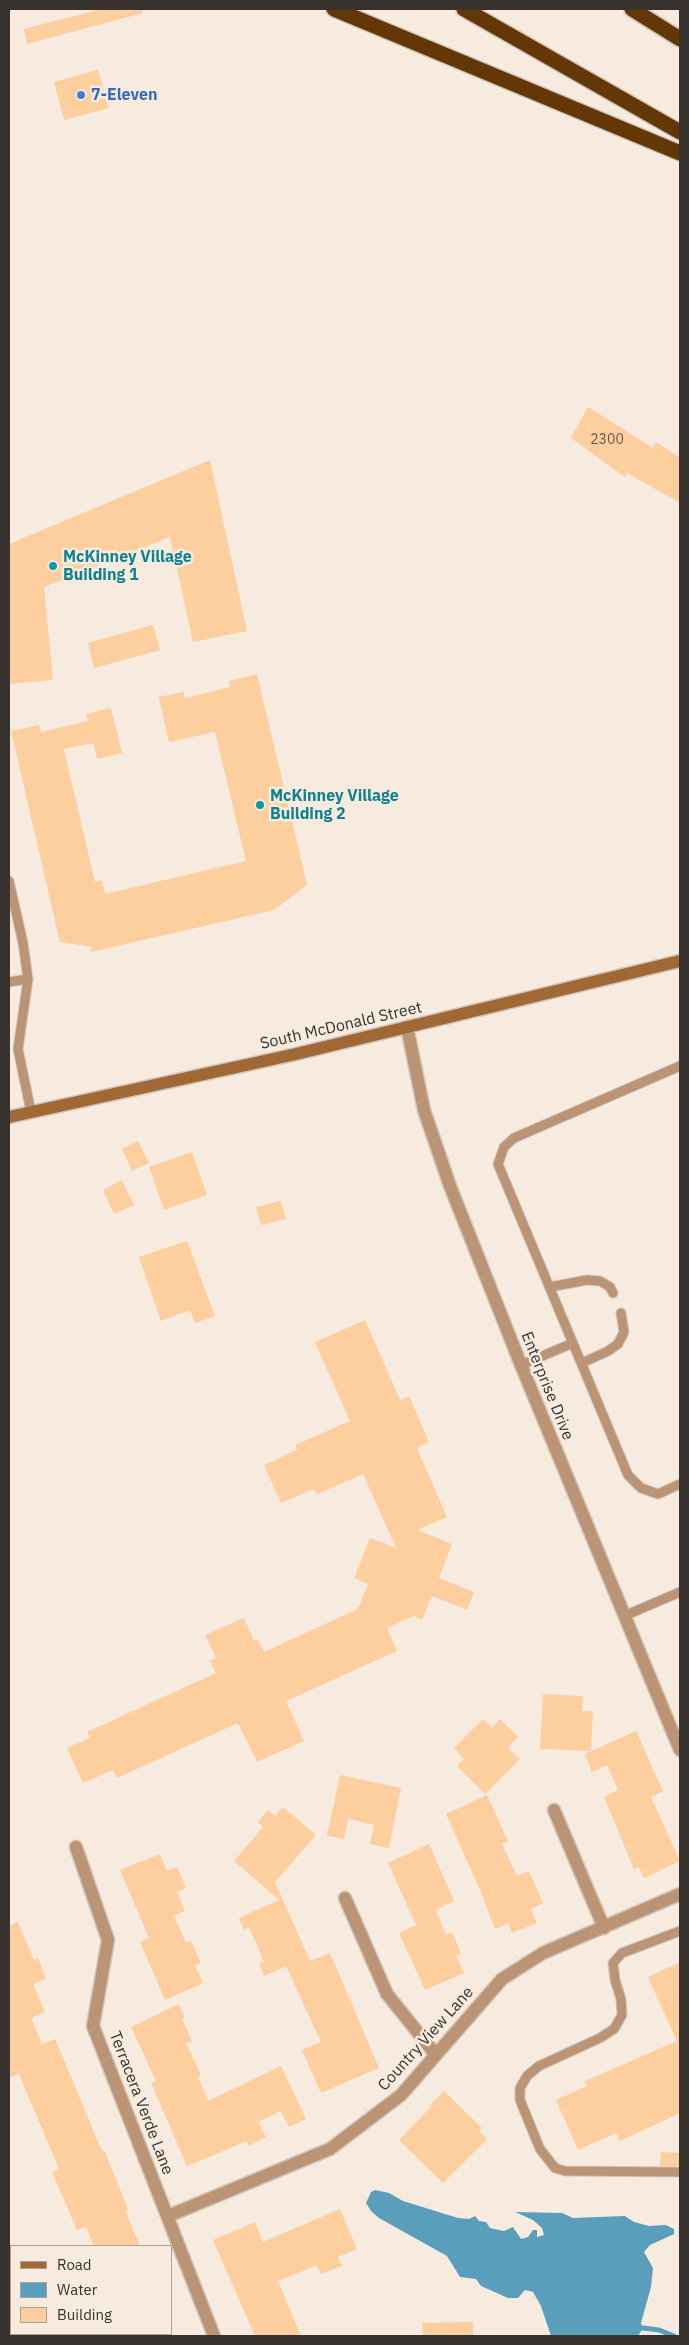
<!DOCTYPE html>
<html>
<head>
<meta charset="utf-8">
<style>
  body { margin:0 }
  #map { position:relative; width:689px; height:2345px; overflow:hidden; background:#f7ebdf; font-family:"IBM Plex Sans",sans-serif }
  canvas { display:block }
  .frame { position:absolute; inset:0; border:10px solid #37322d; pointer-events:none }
  .legend { position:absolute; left:10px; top:2245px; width:162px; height:90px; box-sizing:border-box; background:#f7ebdf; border:1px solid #aaa198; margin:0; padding:6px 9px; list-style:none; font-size:15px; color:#37322d }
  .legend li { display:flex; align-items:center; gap:10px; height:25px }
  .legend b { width:25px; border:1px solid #aaa198 }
</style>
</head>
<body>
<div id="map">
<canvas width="689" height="2345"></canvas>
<div class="frame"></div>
<ul class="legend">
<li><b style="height:6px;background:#9f6835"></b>Road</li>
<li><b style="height:14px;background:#599ebb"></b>Water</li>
<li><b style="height:14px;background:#fdce9e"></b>Building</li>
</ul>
</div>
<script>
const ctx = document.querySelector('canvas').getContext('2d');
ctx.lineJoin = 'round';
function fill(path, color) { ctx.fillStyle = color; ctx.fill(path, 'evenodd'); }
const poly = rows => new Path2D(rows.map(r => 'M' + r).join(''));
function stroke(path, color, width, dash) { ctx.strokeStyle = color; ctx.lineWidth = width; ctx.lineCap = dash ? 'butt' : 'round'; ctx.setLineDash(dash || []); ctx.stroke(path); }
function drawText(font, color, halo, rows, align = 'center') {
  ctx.font = font + ' "IBM Plex Sans",sans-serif'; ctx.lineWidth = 5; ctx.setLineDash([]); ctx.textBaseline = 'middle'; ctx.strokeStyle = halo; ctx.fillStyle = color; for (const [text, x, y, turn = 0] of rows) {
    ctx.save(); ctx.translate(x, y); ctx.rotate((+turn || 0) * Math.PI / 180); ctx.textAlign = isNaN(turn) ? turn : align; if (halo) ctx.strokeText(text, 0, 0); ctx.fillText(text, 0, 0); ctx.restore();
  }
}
const water = poly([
  [375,2190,389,2193,403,2201,458,2218,469,2219,475,2216,479,2221,486,2222,490,2228,504,2231,513,2227,521,2239,528,2237,533,2230,537,2230,537,2237,544,2235,542,2228,533,2220,515,2212,562,2213,573,2218,625,2216,634,2222,649,2226,666,2225,674,2229,674,2234,650,2245,644,2252,653,2268,651,2287,641,2323,643,2328,638,2336,551,2336,541,2306,533,2292,525,2290,518,2298,508,2298,481,2286,476,2279,460,2277,447,2256,379,2218,371,2211,366,2203,371,2192]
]);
const stream = poly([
  [643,2328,659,2330,674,2336]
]);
const building = poly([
  [101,9,142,9,143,13,27,44,24,29],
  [98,70,109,108,64,120,54,82],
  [588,407,653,448,656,442,680,457,680,503,627,473,625,477,571,438],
  [210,460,247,631,193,642,170,537,44,587,53,680,9,684,9,544],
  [153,625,160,650,94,668,88,643],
  [257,674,307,885,274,910,91,952,92,947,60,942,11,731,39,725,41,732,88,721,86,714,111,708,122,753,97,759,93,743,64,749,95,882,102,880,105,894,246,861,215,732,169,742,159,697,184,692,185,698,230,687,229,681],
  [138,1141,149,1163,132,1171,122,1149],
  [192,1152,207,1195,164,1210,149,1167],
  [122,1180,134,1205,114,1214,103,1190],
  [281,1201,286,1219,261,1225,256,1207],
  [187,1241,215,1316,195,1323,190,1310,161,1321,139,1257],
  [365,1320,400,1400,409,1396,429,1442,417,1448,447,1517,417,1530,452,1544,439,1578,474,1592,467,1610,432,1596,422,1620,414,1616,387,1628,397,1651,286,1701,304,1741,257,1762,238,1723,117,1778,113,1770,83,1783,67,1748,90,1738,87,1732,216,1673,210,1661,216,1658,205,1635,244,1618,254,1641,258,1639,264,1652,358,1609,368,1584,354,1578,370,1538,396,1548,363,1474,317,1494,314,1489,281,1503,264,1465,297,1450,295,1445,350,1421,315,1342],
  [543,1694,583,1696,582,1711,593,1711,591,1751,540,1749],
  [483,1719,492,1728,500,1719,518,1737,508,1748,520,1759,485,1794,457,1766,464,1759,454,1748],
  [636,1731,663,1791,651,1797,680,1861,644,1878,639,1867,634,1869,604,1797,618,1790,607,1765,592,1772,585,1754],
  [340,1775,401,1788,389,1848,370,1844,374,1825,348,1819,344,1839,327,1836],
  [487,1795,508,1841,502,1844,517,1876,529,1871,543,1903,531,1909,537,1923,512,1933,508,1923,495,1929,480,1890,446,1814],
  [283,1807,316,1835,275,1882,310,1961,330,1953,379,2068,321,2093,302,2050,321,2042,286,1966,264,1976,259,1964,264,1962,249,1927,244,1930,239,1918,279,1900,234,1861,263,1827,258,1822,268,1810,275,1816],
  [429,1844,454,1901,436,1910,446,1935,452,1932,461,1953,456,1956,464,1973,425,1990,399,1933,416,1925,388,1863],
  [160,1854,167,1871,177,1867,186,1888,177,1892,185,1911,174,1916,186,1943,191,1941,201,1963,195,1965,203,1983,165,2000,140,1942,149,1938,120,1870],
  [18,1922,34,1960,38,1958,46,1979,33,1984,45,2012,31,2018,42,2044,55,2039,102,2151,104,2150,112,2169,128,2209,125,2210,140,2246,94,2246,86,2227,77,2230,52,2172,59,2169,19,2074,9,2078,9,1926],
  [680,1962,680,2113,620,2141,616,2133,578,2150,556,2100,587,2086,585,2081,677,2041,648,1977],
  [179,2004,185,2018,182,2019,192,2041,186,2043,201,2075,198,2076,208,2101,281,2066,306,2119,289,2127,281,2111,258,2122,266,2137,249,2146,247,2141,187,2166,151,2083,156,2081,131,2027],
  [444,2091,482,2128,479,2131,487,2139,443,2183,399,2140,431,2107,430,2105],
  [661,2152,680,2153,680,2166,660,2166],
  [340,2209,357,2249,338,2257,342,2266,321,2274,317,2265,278,2281,301,2336,255,2336,213,2240,255,2222,263,2242],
  [473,2322,473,2336,423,2336,422,2323]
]);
const lane = poly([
  [9,881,23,943,28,979,18,1049,31,1112],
  [9,982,28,979],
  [680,1066,514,1138,504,1147,498,1164,628,1475,641,1488,658,1494,680,1484],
  [550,1287,587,1280,600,1281,610,1287,613,1293],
  [582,1363,608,1351,618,1344,624,1332,621,1313],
  [521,1365,573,1343],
  [624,1616,680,1592],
  [680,1931,622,1953,613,1963,615,1980,621,1999,622,2015,614,2029,600,2038,539,2066,527,2076,520,2088,520,2100,540,2149,555,2168,565,2171,680,2172]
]);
const street = poly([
  [407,1027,424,1110,450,1186,521,1365,680,1750],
  [554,1810,604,1928],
  [76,1847,108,1940,93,2026,214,2336],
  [345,1898,387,1994,436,2055],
  [168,2216,330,2149,401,2095,502,1979,543,1953,680,1894]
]);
const secondary = poly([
  [9,1117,296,1054,680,961]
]);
const highway = poly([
  [334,9,680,153],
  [464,9,680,132],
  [632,9,680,39]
]);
const markers = [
  [81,95,5,"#3f7fe0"],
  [53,566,5,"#0f9aa8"],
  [260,805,5,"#0f9aa8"]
];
const numberNames = [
  ["2300",607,440]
];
const shopNames = [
  ["7-Eleven",91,95]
];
const cultureNames = [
  ["McKinney Village",63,557],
  ["Building 1",63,575],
  ["McKinney Village",270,796],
  ["Building 2",270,814]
];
const streetNames = [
  ["South McDonald Street",341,1026,-13],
  ["Enterprise Drive",547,1386,68],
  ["Country View Lane",426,2039,-48],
  ["Terracera Verde Lane",141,2103,69]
];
fill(water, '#599ebb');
stroke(stream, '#599ebb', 5);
fill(building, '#fdce9e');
stroke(lane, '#d1c6bb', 11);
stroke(street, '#d1c6bb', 15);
stroke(secondary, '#d1c6bb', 15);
stroke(highway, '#d1c6bb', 18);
stroke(lane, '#ba9474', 9);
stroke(street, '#ba9474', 12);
stroke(secondary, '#9f6835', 12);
stroke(highway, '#643706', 15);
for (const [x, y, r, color] of markers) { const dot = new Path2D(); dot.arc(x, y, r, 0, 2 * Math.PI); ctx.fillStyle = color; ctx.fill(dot); stroke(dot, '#f7ebdf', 2); }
drawText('14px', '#685949', null, numberNames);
drawText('bold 16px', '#366cbe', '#f7ebdf', shopNames, 'left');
drawText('bold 16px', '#0d838f', '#f7ebdf', cultureNames, 'left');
drawText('16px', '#37322d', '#f7ebdf', streetNames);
</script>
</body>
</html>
